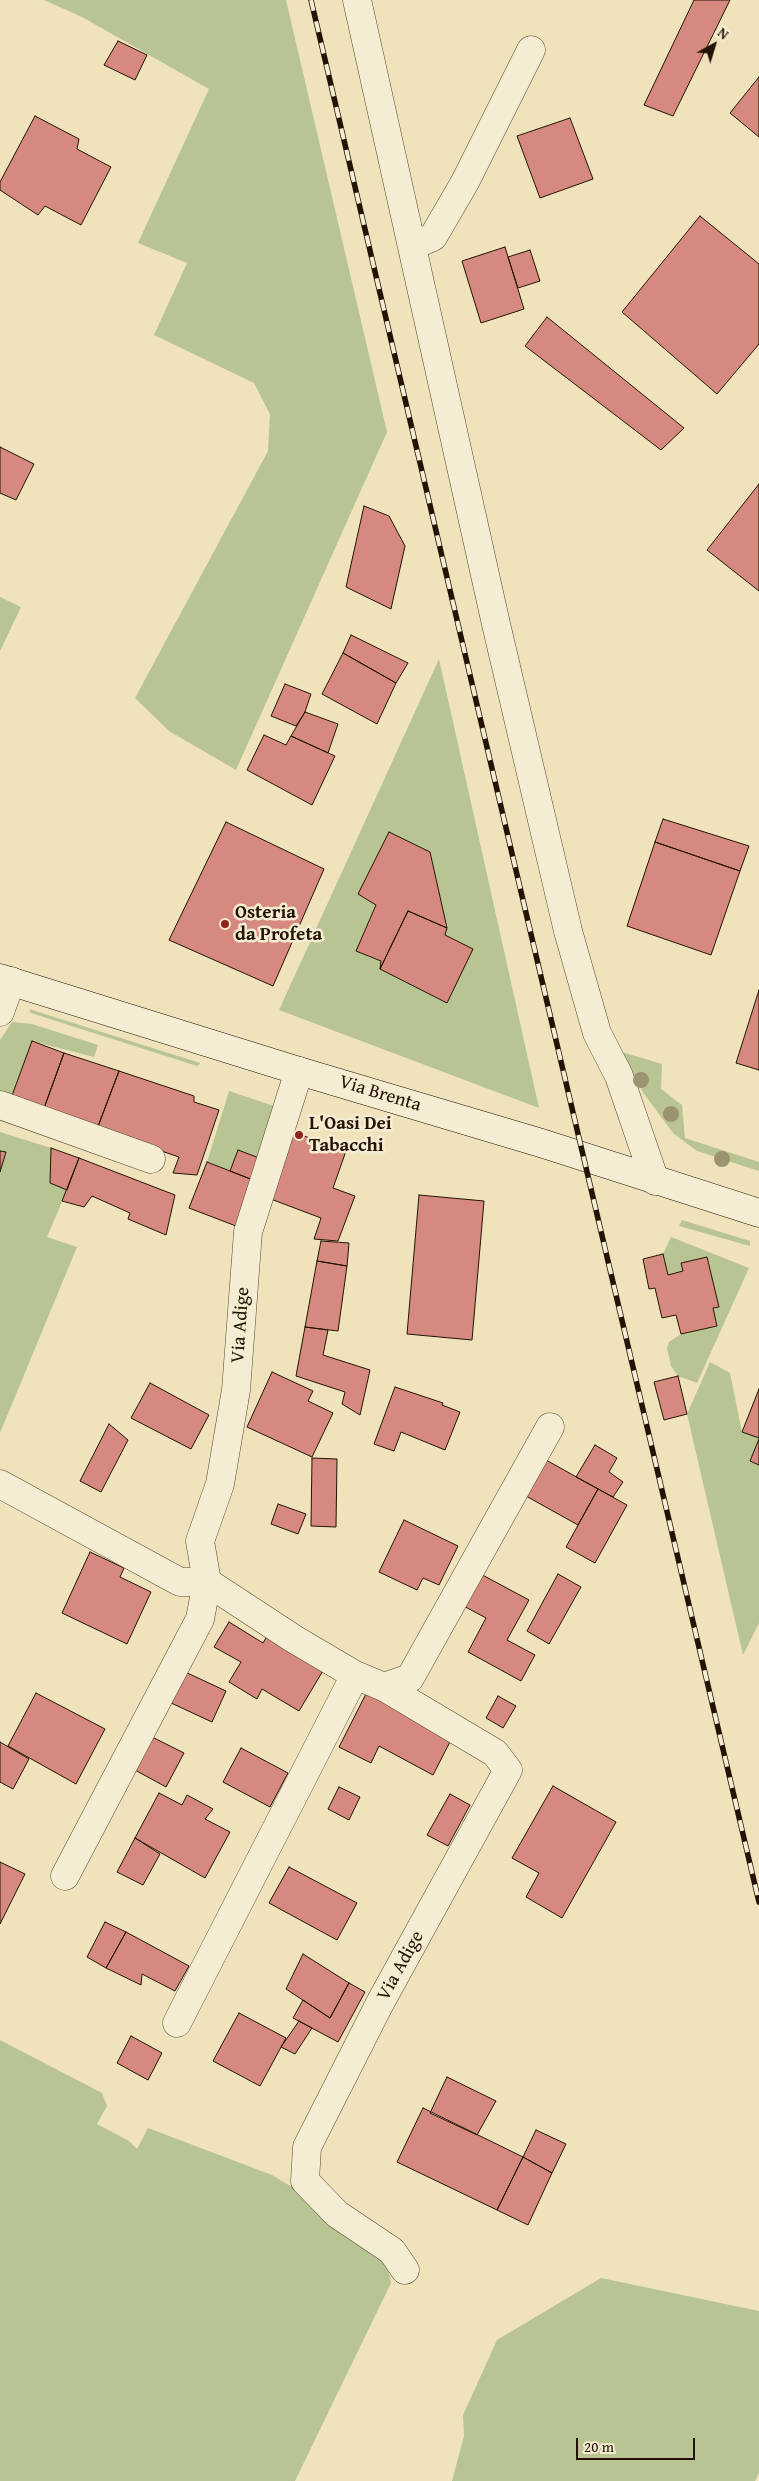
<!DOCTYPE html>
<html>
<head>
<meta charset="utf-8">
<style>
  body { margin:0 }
  #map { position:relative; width:759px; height:2481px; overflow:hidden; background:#f0e3bc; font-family:"Gentium Book Plus",serif }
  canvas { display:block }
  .north { position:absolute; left:689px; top:20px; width:50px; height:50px; -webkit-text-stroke:4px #f5edd3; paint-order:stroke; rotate:39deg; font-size:14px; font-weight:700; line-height:20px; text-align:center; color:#221304 }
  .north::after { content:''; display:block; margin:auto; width:18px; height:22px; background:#221304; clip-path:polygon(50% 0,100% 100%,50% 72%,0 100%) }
  .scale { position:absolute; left:576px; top:2438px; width:119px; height:22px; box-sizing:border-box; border:2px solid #221304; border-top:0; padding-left:6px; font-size:15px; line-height:18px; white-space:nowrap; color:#221304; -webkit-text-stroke:4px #f5edd3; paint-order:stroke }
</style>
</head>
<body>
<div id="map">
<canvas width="759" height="2481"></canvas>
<div class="north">N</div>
<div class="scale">20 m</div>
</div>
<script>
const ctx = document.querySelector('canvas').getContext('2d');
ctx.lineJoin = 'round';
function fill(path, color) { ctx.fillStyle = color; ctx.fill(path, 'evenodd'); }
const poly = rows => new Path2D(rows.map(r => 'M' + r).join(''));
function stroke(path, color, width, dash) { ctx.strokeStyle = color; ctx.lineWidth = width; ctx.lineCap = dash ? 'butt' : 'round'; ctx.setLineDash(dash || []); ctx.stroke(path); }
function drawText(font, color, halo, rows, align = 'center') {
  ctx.font = font + ' "Gentium Book Plus",serif'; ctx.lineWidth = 5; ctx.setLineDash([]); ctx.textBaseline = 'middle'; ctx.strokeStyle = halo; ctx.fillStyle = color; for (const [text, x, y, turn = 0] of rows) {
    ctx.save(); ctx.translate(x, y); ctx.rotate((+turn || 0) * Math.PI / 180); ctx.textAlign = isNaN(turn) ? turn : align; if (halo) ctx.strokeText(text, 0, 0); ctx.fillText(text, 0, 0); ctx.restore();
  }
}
const green = poly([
  [44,0,286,0,387,432,236,770,169,731,135,698,268,451,270,414,254,383,154,335,187,263,138,243,209,89,82,17],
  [0,597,21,607,0,651],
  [439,659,539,1108,279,1010],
  [29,1009,200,1063,200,1064,197,1066,31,1013],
  [12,1022,32,1024,98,1045,94,1057,32,1041,10,1101,0,1094,0,1040],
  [622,1052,662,1064,661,1089,682,1105,685,1138,759,1162,759,1171,697,1151,674,1134,644,1094],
  [229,1091,277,1107,261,1159,238,1150,230,1171,207,1162],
  [0,1132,51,1148,51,1183,67,1190,47,1237,77,1247,0,1433],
  [682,1220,750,1241,750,1246,679,1226],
  [671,1237,749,1268,697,1383,678,1376,671,1366,667,1348,669,1342,681,1334,717,1326,713,1308,719,1307,707,1257,682,1263,683,1271,668,1275,663,1254],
  [710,1362,730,1373,742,1432,759,1438,759,1623,743,1655,687,1414],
  [0,2040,102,2093,107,2106,97,2124,129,2141,137,2149,148,2128,272,2175,315,2201,387,2263,391,2283,295,2481,0,2481],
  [601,2278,759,2311,759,2473,755,2481,452,2481,464,2436,463,2415,497,2340]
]);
const building = poly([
  [694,0,730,0,673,116,644,105,694,0],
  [118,41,147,55,135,80,104,65,118,41],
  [759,77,759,137,730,113,759,77],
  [35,116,79,139,77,149,111,167,81,225,45,206,38,215,0,190,0,182,35,116],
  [570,118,593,179,540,198,517,136,570,118],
  [700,216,759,264,759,344,717,394,622,312,700,216],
  [505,247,524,309,481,323,462,261,505,247],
  [530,250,540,281,518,288,508,257,530,250],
  [547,317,684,428,661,450,525,346,547,317],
  [0,447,34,464,16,500,0,493,0,447],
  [759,484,759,591,707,550,759,484],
  [364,506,389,516,405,546,391,609,346,587,364,506],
  [351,635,408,663,396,683,343,653,351,635],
  [343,653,396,683,377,724,322,694,343,653],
  [285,684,311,694,305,712,296,726,271,716,285,684],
  [305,712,338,724,328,753,291,736,305,712],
  [264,735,286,745,291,736,335,756,312,805,247,770,264,735],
  [663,819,749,846,740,871,655,842,663,819],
  [226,822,324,869,273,986,169,940,226,822],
  [389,832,430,852,447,928,408,911,380,969,381,961,356,951,376,905,358,894,389,832],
  [655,842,740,871,711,955,627,926,655,842],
  [408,911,447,928,445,935,473,949,447,1003,380,969,408,911],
  [759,990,759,1070,736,1063,759,990],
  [32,1041,64,1053,43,1111,10,1101,32,1041],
  [64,1053,119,1071,97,1129,43,1111,64,1053],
  [119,1071,194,1096,194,1102,219,1110,197,1175,173,1173,179,1157,97,1129,119,1071],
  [293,1132,346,1151,333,1188,355,1196,338,1241,314,1239,321,1218,268,1198,293,1132],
  [51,1148,79,1158,67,1190,50,1183,51,1148],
  [238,1150,262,1159,253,1180,230,1171,238,1150],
  [0,1151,6,1152,0,1172,0,1151],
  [79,1158,175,1195,166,1235,128,1219,130,1213,92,1196,84,1207,62,1201,79,1158],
  [207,1162,253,1180,236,1226,189,1208,207,1162],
  [419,1195,484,1201,472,1340,407,1334,419,1195],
  [321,1241,349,1243,347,1266,317,1261,321,1241],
  [663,1254,668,1275,683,1271,681,1263,707,1257,719,1307,713,1308,717,1326,681,1334,676,1315,662,1318,655,1288,649,1289,643,1259,663,1254],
  [317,1261,347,1266,338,1331,305,1327,317,1261],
  [305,1327,328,1330,323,1355,370,1370,360,1415,342,1404,345,1392,296,1376,305,1327],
  [272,1372,313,1391,308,1401,333,1413,312,1457,247,1427,272,1372],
  [678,1376,687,1414,664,1420,654,1382,678,1376],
  [150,1383,209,1415,191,1449,131,1418,150,1383],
  [395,1387,443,1403,442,1405,460,1412,445,1450,401,1432,394,1451,374,1444,395,1387],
  [759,1389,759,1438,742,1432,759,1389],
  [109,1424,128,1440,101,1492,80,1481,109,1424],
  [759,1439,759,1465,750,1461,759,1439],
  [595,1445,617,1458,609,1472,623,1482,613,1497,576,1477,595,1445],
  [312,1458,337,1459,336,1527,311,1526,312,1458],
  [546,1460,598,1489,578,1525,526,1496,546,1460],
  [598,1489,627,1505,595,1563,566,1547,598,1489],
  [278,1504,306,1514,298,1534,271,1524,278,1504],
  [404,1520,458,1546,439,1585,423,1578,417,1590,379,1572,404,1520],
  [90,1552,124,1568,120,1577,151,1592,127,1644,62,1613,90,1552],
  [475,1571,529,1600,507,1640,535,1655,521,1681,468,1652,486,1618,458,1603,475,1571],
  [558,1574,581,1587,549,1644,527,1631,558,1574],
  [229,1622,263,1643,270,1631,327,1664,299,1711,262,1689,257,1699,229,1682,241,1662,214,1647,229,1622],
  [183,1671,226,1691,212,1722,169,1702,183,1671],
  [367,1692,454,1734,433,1775,379,1746,371,1763,339,1747,367,1692],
  [36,1693,105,1729,76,1784,8,1746,36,1693],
  [498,1696,516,1706,503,1728,486,1718,498,1696],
  [152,1737,184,1753,166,1787,135,1770,152,1737],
  [0,1742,29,1759,13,1789,0,1782,0,1742],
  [241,1748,288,1773,270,1807,223,1782,241,1748],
  [553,1786,616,1822,562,1918,526,1897,539,1873,512,1858,553,1786],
  [339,1787,360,1797,349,1820,328,1809,339,1787],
  [159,1793,182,1805,187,1795,213,1809,205,1819,230,1832,205,1878,135,1838,159,1793],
  [450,1794,470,1805,448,1846,427,1835,450,1794],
  [135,1838,160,1854,143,1885,117,1872,135,1838],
  [0,1862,25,1874,0,1924,0,1862],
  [289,1867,357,1903,337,1940,269,1903,289,1867],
  [105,1922,126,1932,106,1968,87,1957,105,1922],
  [126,1932,189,1966,175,1991,142,1974,141,1985,106,1968,126,1932],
  [303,1954,349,1983,330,2018,286,1989,303,1954],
  [349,1983,365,1992,338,2042,293,2018,303,2000,330,2018,349,1983],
  [239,2013,286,2038,260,2086,213,2061,239,2013],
  [299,2021,312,2028,295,2054,281,2047,299,2021],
  [131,2036,162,2053,148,2080,117,2063,131,2036],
  [447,2077,496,2101,477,2135,430,2113,447,2077],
  [423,2108,523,2157,497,2210,397,2162,423,2108],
  [536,2130,566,2144,552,2173,523,2157,536,2130],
  [523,2157,552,2173,528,2225,497,2210,523,2157]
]);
const street = poly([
  [357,0,496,624,568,931,597,1033,619,1076,655,1181],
  [412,246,433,237,465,182,531,50],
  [0,1012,11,981],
  [299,1071,248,1232,236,1390,220,1484,200,1541,207,1582,294,1639,355,1675,384,1687,410,1678,550,1427],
  [0,1105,151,1159],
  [0,1484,180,1582,207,1582,200,1619,65,1876],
  [384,1687,495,1753,508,1770,380,2003,307,2147,305,2181,337,2214,392,2251,405,2270],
  [177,2023,355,1675]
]);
const secondary = poly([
  [0,978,299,1071,541,1143,759,1213]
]);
const rail = poly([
  [311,0,759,1902]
]);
const trees = [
  [641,1080],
  [671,1114],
  [722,1159]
];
const markers = [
  [225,924,5,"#8f2418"],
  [299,1135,5,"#8f2418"]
];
const poiNames = [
  ["Osteria",235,913],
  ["da Profeta",235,935],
  ["L'Oasi Dei",309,1124],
  ["Tabacchi",309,1146]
];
const streetNames = [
  ["Via Brenta",380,1094,17],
  ["Via Adige",241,1325,-86],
  ["Via Adige",401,1966,-61]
];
fill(green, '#b8c492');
fill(building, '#d68a7f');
stroke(building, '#221304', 1);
stroke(street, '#564732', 29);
stroke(secondary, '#221304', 29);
stroke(street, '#f5edd3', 28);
stroke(secondary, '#f5edd3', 28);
stroke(rail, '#221304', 5.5);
stroke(rail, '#f5edd3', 4, [11]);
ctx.fillStyle = '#9b9372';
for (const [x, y] of trees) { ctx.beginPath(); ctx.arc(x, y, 8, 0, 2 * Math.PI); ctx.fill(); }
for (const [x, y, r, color] of markers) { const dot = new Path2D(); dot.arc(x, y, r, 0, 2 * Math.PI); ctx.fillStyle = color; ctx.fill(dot); stroke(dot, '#f5edd3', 2); }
drawText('bold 19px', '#221304', '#f5edd3', poiNames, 'left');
drawText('19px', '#221304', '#f5edd3', streetNames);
</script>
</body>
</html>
